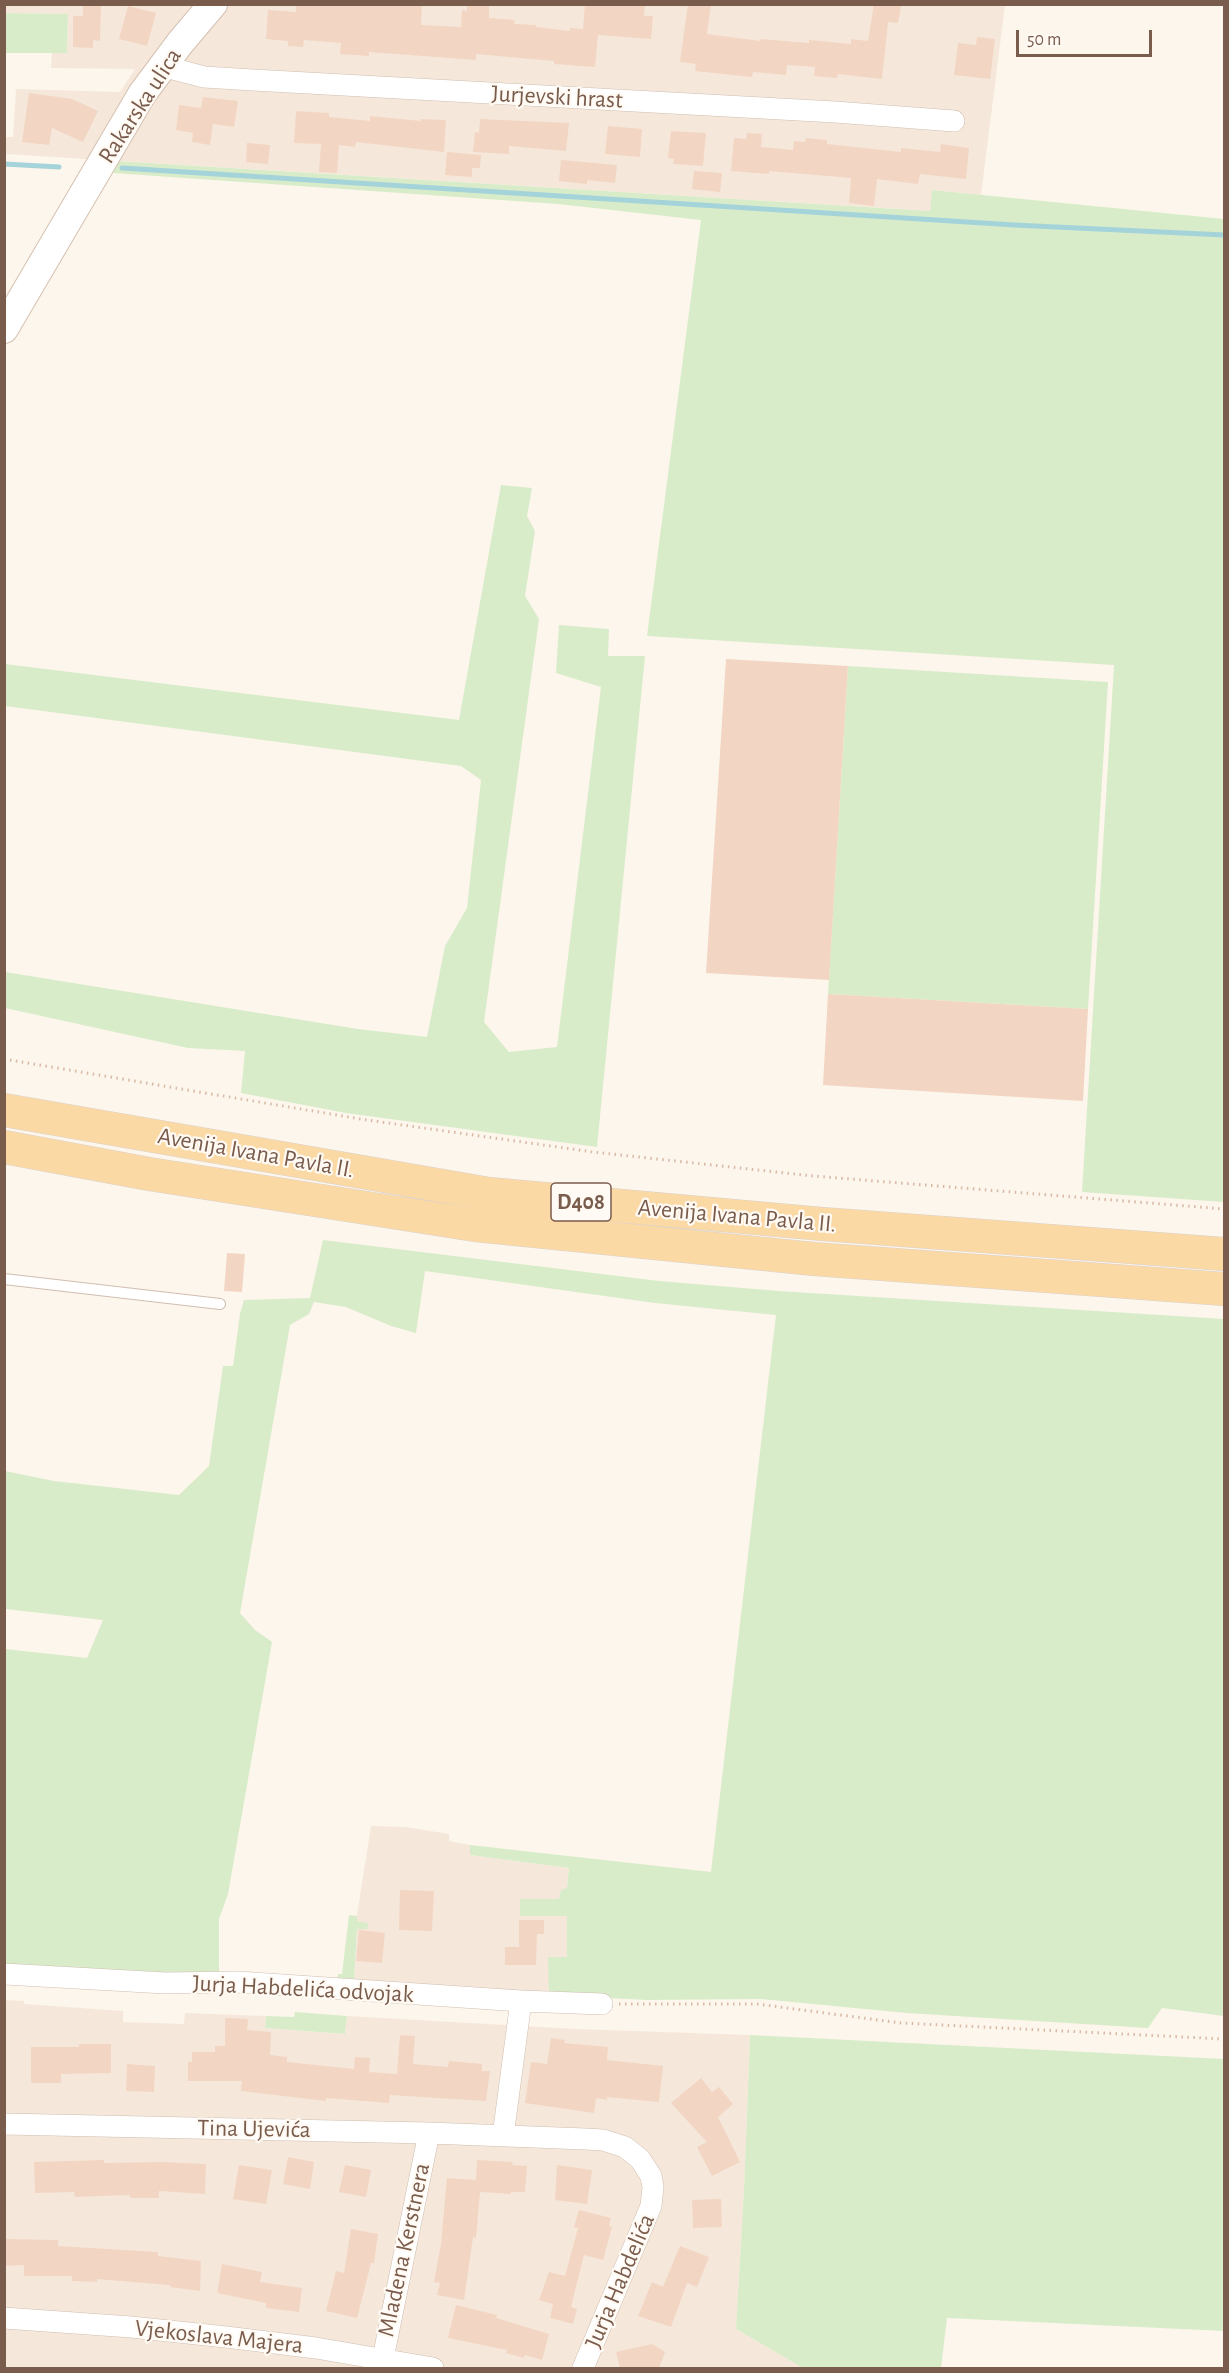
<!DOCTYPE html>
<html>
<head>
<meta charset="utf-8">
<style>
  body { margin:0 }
  #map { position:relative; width:1229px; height:2373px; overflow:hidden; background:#fdf6ec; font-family:"Alegreya Sans",sans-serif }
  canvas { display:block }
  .frame { position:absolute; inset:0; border:6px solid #7a5c4d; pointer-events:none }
  .scale { position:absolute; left:1016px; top:30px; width:136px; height:27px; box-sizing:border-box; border:3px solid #7a5c4d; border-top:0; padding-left:8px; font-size:18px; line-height:21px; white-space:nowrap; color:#7a5c4d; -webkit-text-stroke:4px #fffaf3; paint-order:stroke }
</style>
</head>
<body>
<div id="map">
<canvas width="1229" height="2373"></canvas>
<div class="frame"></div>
<div class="scale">50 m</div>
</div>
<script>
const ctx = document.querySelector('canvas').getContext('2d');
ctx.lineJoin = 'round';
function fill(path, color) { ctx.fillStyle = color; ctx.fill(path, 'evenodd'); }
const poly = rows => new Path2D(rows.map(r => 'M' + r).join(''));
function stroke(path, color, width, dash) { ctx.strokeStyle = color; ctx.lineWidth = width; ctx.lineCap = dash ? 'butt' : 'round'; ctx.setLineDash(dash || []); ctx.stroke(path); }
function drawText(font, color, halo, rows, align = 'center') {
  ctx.font = font + ' "Alegreya Sans",sans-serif'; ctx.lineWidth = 4.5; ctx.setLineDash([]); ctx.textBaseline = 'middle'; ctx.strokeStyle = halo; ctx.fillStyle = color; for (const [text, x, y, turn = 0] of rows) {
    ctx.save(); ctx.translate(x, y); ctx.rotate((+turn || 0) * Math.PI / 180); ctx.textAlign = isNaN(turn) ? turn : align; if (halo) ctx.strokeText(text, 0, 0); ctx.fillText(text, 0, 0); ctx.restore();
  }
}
const residential = poly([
  [5,4,1005,5,981,195,933,190,930,211,5,154,5,137,13,137,16,89,120,92,135,69,51,68,52,53,67,53,68,14,5,13],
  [371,1826,405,1827,449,1834,449,1841,470,1845,470,1855,569,1868,567,1888,559,1899,520,1900,520,1916,567,1915,567,1958,549,1995,354,1983,357,1929,367,1929,367,1923,356,1921],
  [4,2000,24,2001,24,2004,123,2011,123,2022,184,2024,185,2013,266,2016,265,2028,345,2034,347,2016,576,2029,750,2035,744,2189,736,2329,803,2368,5,2368]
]);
const green = poly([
  [5,13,68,14,67,53,5,53],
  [117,161,930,211,932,190,1224,219,1224,1202,1082,1192,1114,665,647,636,701,220,558,204,113,173],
  [501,485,532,488,527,516,535,531,525,596,539,619,484,1022,509,1052,557,1047,601,687,556,673,559,625,609,629,608,656,645,656,597,1147,346,1113,241,1093,245,1051,188,1048,5,1008,5,972,358,1029,427,1037,445,946,467,908,481,780,461,766,5,706,5,664,459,720],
  [848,666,1108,682,1088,1009,828,994],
  [323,1240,659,1281,779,1291,1224,1319,1224,2016,1162,2008,1148,2028,907,2013,761,1999,647,2000,549,1995,548,1957,567,1957,567,1916,520,1916,520,1899,559,1899,561,1890,567,1888,569,1868,470,1855,470,1845,711,1872,776,1315,655,1303,425,1271,416,1333,391,1326,346,1307,314,1302,309,1314,290,1325,240,1613,255,1630,272,1642,228,1894,219,1919,219,1975,5,1969,5,1649,87,1658,103,1620,5,1609,5,1471,54,1481,179,1495,209,1466,223,1366,233,1366,240,1314,244,1300,310,1298],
  [349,1915,357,1916,357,1921,368,1923,367,1929,357,1929,354,1983,337,1982,338,1974,342,1974],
  [295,2012,347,2016,345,2034,265,2028,266,2016,294,2017],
  [750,2035,1224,2059,1224,2331,947,2318,941,2368,803,2368,736,2329,744,2189]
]);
const stream = poly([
  [4,164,59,167],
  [122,168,1014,225,1224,235]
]);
const building = poly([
  [296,4,422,4,421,25,461,27,462,10,467,11,467,4,489,4,489,18,515,20,514,24,536,25,536,27,570,31,570,28,583,29,585,4,645,4,644,16,653,16,651,39,598,35,595,67,554,64,554,61,476,54,476,60,369,52,369,56,340,54,341,43,304,40,303,47,288,46,288,41,266,39,268,10,296,12],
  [688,4,711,4,707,34,760,41,761,39,809,43,809,40,851,44,851,39,868,41,874,4,901,6,898,23,888,22,882,79,838,74,837,78,814,76,815,67,787,65,786,75,753,72,752,77,695,71,696,64,680,62],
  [83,5,101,6,100,41,93,40,93,48,73,47,73,16,83,16],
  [128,6,156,13,147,46,119,39],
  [977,37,995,39,990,79,954,75,958,43,976,45],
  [29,93,72,99,98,111,83,142,52,128,49,145,22,142],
  [203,97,238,101,234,127,213,124,210,145,192,142,193,133,176,130,179,105,201,108],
  [296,111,329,113,329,117,370,121,370,116,421,121,421,119,446,120,444,152,356,142,355,147,339,145,337,173,319,172,321,144,294,143],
  [480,119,569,123,566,151,509,146,509,154,473,152,475,132,479,133],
  [608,126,642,129,640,157,605,154],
  [671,131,706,133,703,166,673,164,674,159,668,158],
  [747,133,762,134,761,147,793,150,794,141,805,142,806,138,827,140,827,144,901,152,901,148,940,152,941,144,969,148,966,179,920,174,918,184,877,179,874,206,849,203,851,178,769,171,769,174,731,171,734,138,746,139],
  [247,143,270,145,268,164,246,162],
  [447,152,481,155,480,168,472,168,472,177,445,175],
  [561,160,617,165,615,183,587,180,587,184,559,181],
  [694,171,722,173,720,192,692,189],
  [726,659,848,666,829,980,706,973],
  [828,994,1088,1009,1083,1101,823,1085],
  [227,1253,245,1254,242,1292,224,1291],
  [400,1890,434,1891,432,1931,399,1930],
  [519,1920,544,1920,544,1934,537,1934,536,1965,505,1965,505,1947,519,1947],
  [359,1930,385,1933,382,1963,356,1961],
  [225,2018,248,2019,247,2030,271,2032,270,2055,287,2057,287,2062,354,2069,355,2057,370,2058,369,2072,397,2074,400,2035,415,2036,413,2064,448,2067,449,2061,482,2064,482,2071,490,2071,486,2101,390,2095,389,2103,326,2098,326,2101,241,2091,242,2081,188,2081,188,2062,192,2062,192,2052,215,2052,215,2046,225,2046],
  [551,2038,565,2040,564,2043,608,2047,607,2060,663,2066,659,2102,607,2097,607,2100,596,2098,594,2113,525,2103,531,2062,547,2064],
  [79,2044,111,2044,111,2073,61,2074,61,2083,31,2083,31,2047,79,2047],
  [127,2064,155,2066,154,2092,126,2091],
  [701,2078,712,2092,719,2087,733,2104,718,2117,740,2162,712,2176,697,2147,707,2142,671,2103],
  [288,2157,314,2162,310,2189,283,2184],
  [104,2160,104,2163,161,2162,206,2164,205,2194,159,2191,159,2198,130,2198,130,2195,75,2197,74,2192,35,2193,34,2162],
  [477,2160,513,2162,512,2165,527,2166,525,2192,511,2192,511,2194,480,2192,476,2238,473,2237,464,2300,437,2295,440,2283,434,2282,441,2244,447,2178,476,2180],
  [239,2165,272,2170,266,2204,233,2199],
  [345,2165,371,2170,366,2197,339,2192],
  [557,2165,592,2170,587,2204,555,2200],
  [721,2199,722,2227,693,2228,692,2200],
  [579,2210,611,2218,609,2226,612,2227,603,2260,584,2255,571,2307,577,2309,573,2324,550,2318,553,2304,539,2300,549,2272,565,2276,578,2228,574,2227],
  [351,2229,378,2234,374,2263,371,2263,357,2318,326,2311,336,2271,344,2273],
  [4,2239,58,2240,58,2246,158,2252,158,2256,201,2261,200,2291,170,2287,170,2285,97,2279,97,2282,72,2281,72,2276,24,2276,24,2265,4,2266],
  [680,2246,709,2257,697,2287,687,2283,671,2327,638,2316,652,2282,663,2287],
  [222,2264,262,2272,260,2282,302,2288,299,2312,266,2308,266,2303,217,2293],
  [456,2305,497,2315,496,2318,549,2334,542,2360,525,2355,524,2358,506,2353,507,2350,448,2338],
  [652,2344,665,2352,659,2368,620,2368,616,2352]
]);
const path = poly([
  [4,1059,360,1119,593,1152,813,1176,1224,1209],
  [619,2004,757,2004,901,2023,1224,2039]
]);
const service = poly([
  [4,1279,220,1304]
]);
const minor = poly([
  [162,66,204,77,253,80,835,112,954,121],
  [4,1974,165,1983,238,1982,521,2001,602,2004],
  [4,2124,429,2133,585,2139,603,2140,625,2147,640,2159,651,2176,653,2187,651,2206,583,2368],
  [503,2136,521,2001],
  [4,2318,131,2327,226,2337,316,2348,433,2368],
  [381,2368,429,2133]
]);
const secondary = poly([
  [4,329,142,94,180,43,213,4]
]);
const primary = poly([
  [4,1110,489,1194,822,1224,1224,1254],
  [4,1147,149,1174,475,1225,814,1259,1224,1289]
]);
const shields = [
  [581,1202,60]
];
const shieldNames = [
  ["D408",581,1202]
];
const streetNames = [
  ["Jurjevski hrast",557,97,3],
  ["Rakarska ulica",140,106,-57],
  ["Avenija Ivana Pavla II.",256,1153,10],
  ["Avenija Ivana Pavla II.",737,1216,5],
  ["Jurja Habdelića odvojak",303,1989,3],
  ["Tina Ujevića",254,2129,1],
  ["Mladena Kerstnera",404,2250,-78],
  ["Jurja Habdelića",620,2281,-67],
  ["Vjekoslava Majera",219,2337,6]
];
fill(residential, '#f5e8da');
fill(green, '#d8ecc9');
stroke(stream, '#a5d3da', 5);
fill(building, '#f3d5c3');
stroke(service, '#d1beb0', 12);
stroke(minor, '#d1beb0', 22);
stroke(secondary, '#d6c0b0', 30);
stroke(primary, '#dad1cd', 34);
stroke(path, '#d9b8a5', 3, [1.5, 4.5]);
stroke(service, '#fff', 10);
stroke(minor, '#fff', 21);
stroke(secondary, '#fff', 28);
stroke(primary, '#fbd9a5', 33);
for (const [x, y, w] of shields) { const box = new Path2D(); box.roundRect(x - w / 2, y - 19, w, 38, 4.5); ctx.fillStyle = '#fffaf3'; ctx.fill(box); stroke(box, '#7a5c4d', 1.5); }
drawText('bold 22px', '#7a5c4d', null, shieldNames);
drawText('24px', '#7a5c4d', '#fffaf3', streetNames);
</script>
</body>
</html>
